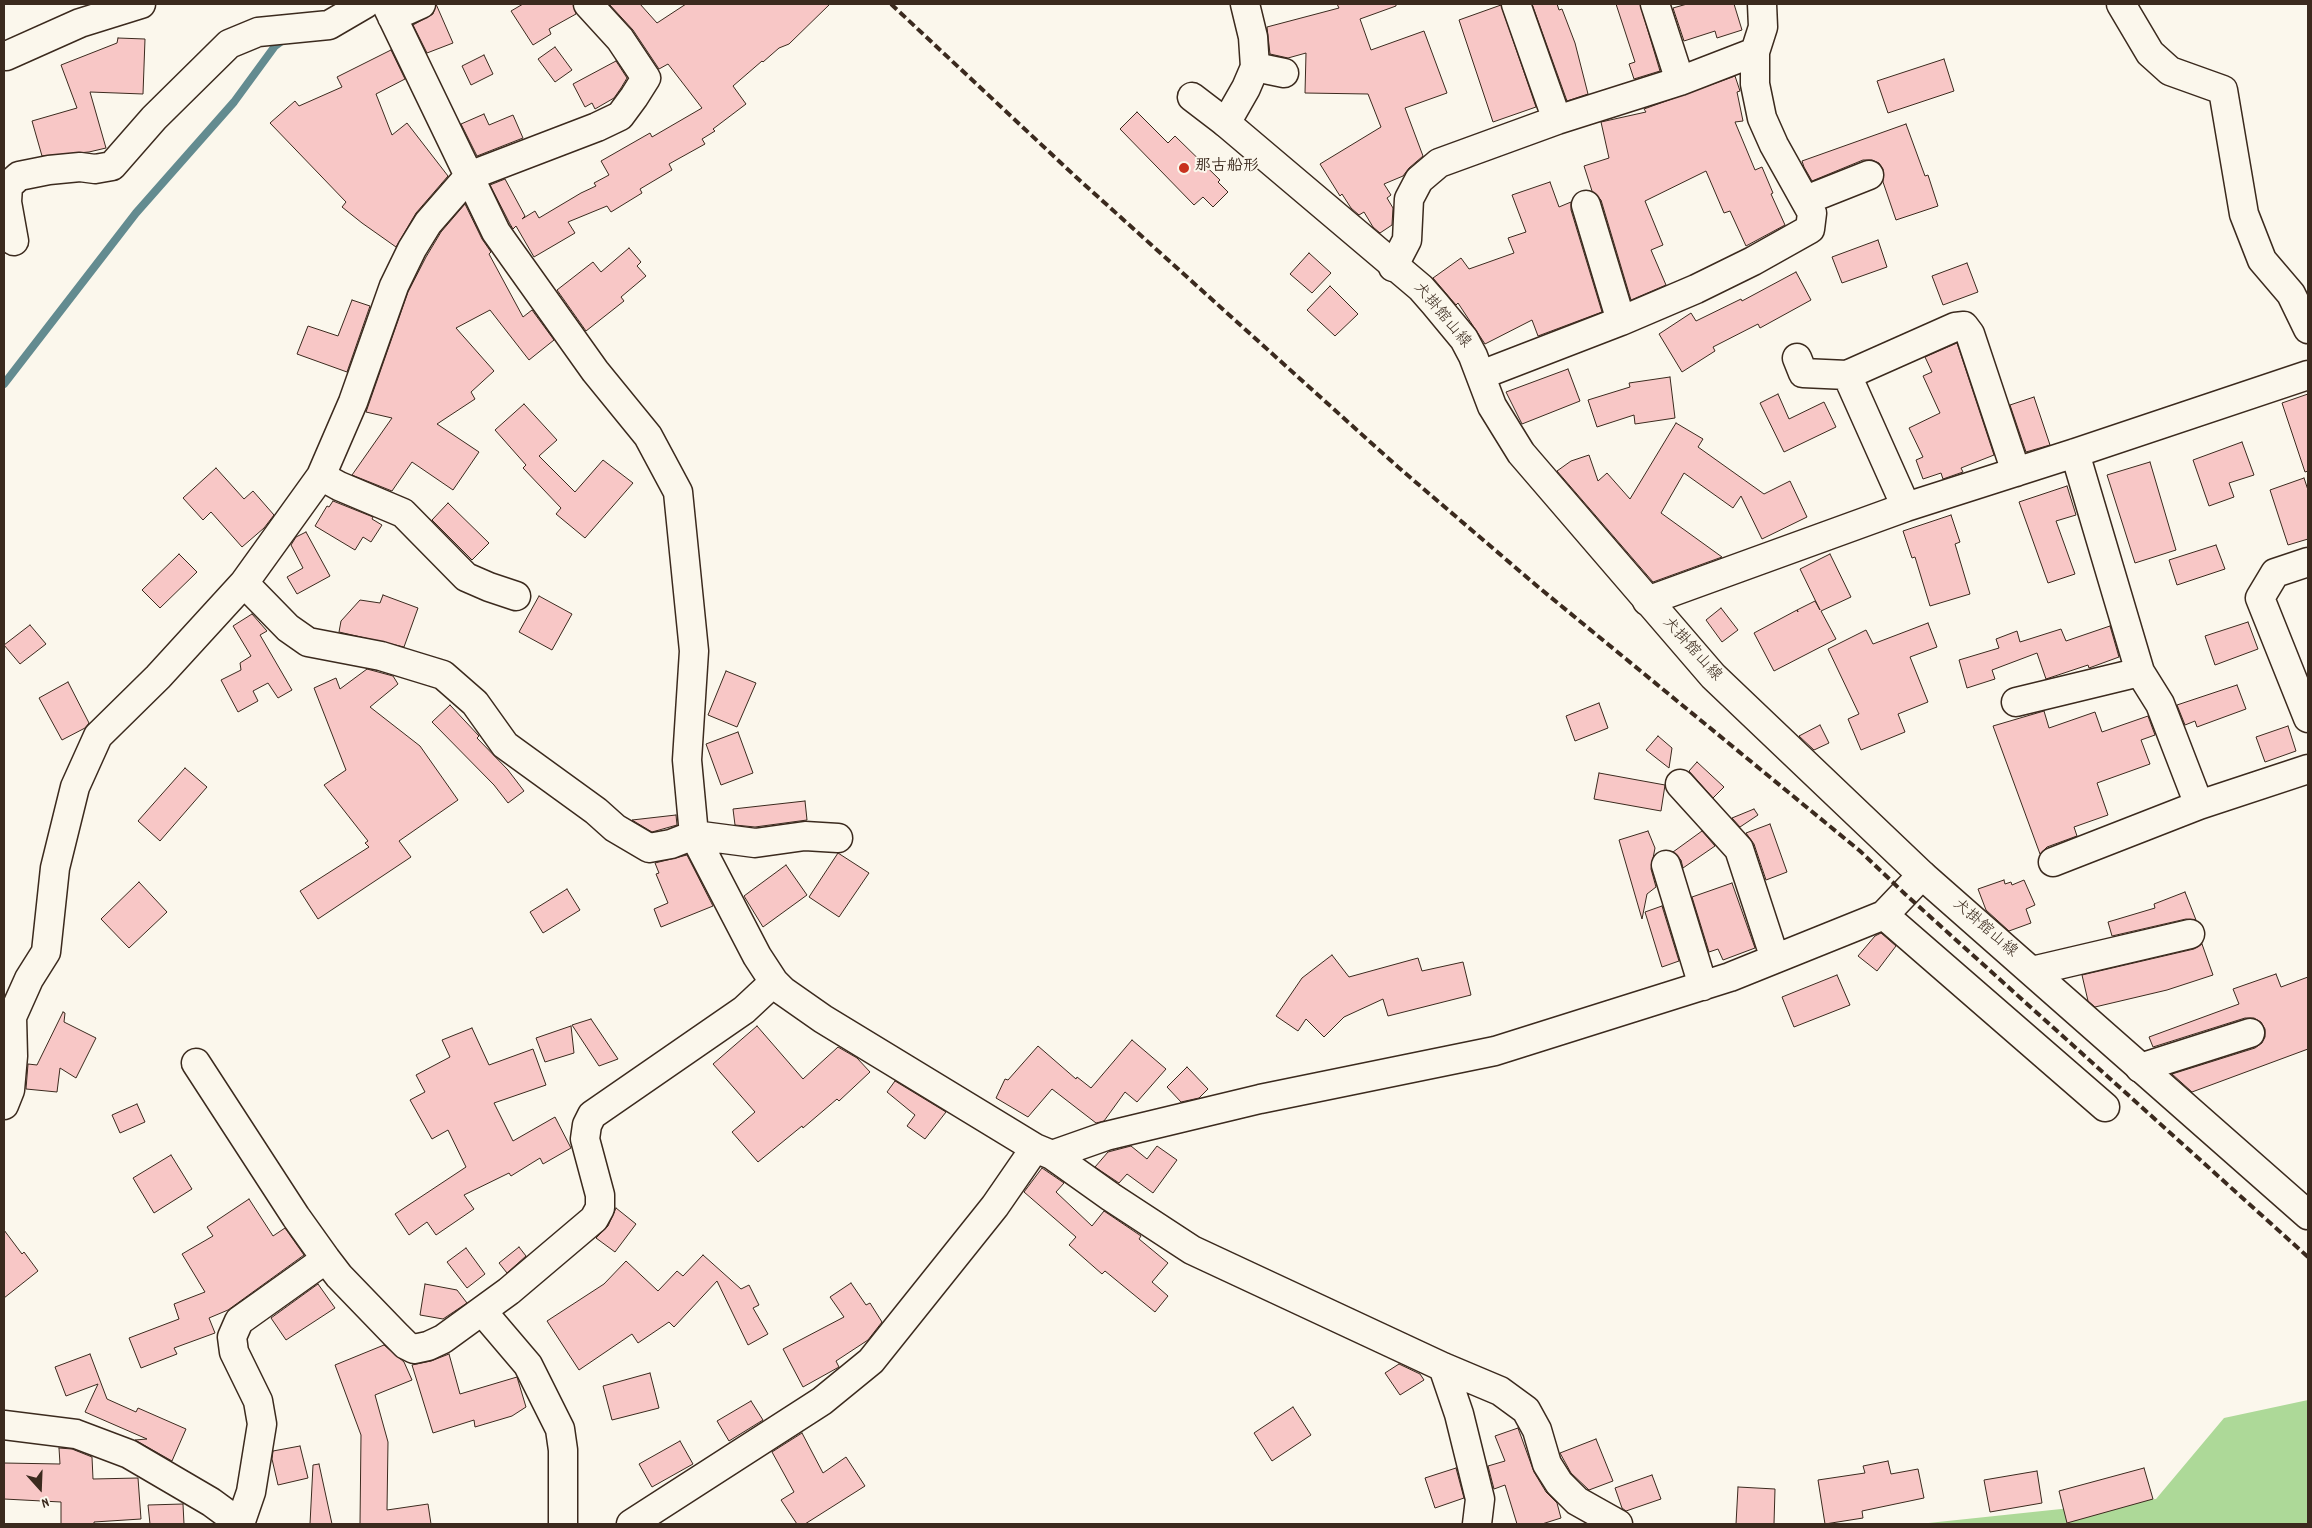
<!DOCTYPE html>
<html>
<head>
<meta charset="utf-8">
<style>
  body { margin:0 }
  #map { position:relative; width:2312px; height:1528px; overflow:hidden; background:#fbf7ec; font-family:Dekko,sans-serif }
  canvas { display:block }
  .frame { position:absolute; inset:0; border:5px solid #3b2a1e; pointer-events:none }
  .north { position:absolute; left:15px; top:1463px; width:50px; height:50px; -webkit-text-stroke:4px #fbf7ec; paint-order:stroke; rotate:160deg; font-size:14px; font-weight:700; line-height:20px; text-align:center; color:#3b2a1e }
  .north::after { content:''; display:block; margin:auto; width:18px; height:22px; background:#3b2a1e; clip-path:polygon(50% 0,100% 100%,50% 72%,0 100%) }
</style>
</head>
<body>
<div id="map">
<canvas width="2312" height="1528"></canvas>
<div class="frame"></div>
<div class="north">N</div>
</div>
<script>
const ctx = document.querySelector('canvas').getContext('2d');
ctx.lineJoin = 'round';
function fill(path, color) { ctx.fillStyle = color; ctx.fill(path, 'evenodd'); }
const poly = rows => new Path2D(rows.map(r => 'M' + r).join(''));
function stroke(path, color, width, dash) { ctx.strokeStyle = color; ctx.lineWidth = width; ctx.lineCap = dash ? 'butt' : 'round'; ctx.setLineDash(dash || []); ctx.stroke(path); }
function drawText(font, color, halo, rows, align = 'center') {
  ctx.font = font + ' Dekko,"Klee One",sans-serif'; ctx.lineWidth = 4; ctx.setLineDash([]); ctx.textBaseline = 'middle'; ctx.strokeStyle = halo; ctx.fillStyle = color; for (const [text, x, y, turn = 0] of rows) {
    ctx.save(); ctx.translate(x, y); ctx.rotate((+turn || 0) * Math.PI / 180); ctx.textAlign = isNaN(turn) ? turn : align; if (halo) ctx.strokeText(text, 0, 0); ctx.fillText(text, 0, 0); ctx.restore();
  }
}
const green = poly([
  [2308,1400,2308,1524,1919,1524,2156,1499,2224,1418]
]);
const stream = poly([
  [4,384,136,213,234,102,275,46,286,38]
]);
const building = poly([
  [436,4,453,43,427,53,413,25,433,14,436,4],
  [523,4,573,4,576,14,549,29,551,34,533,45,511,11,523,4],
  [609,4,640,4,657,23,686,4,830,4,789,44,779,48,763,62,762,61,733,86,746,104,713,129,715,131,702,139,705,144,669,164,672,170,640,189,642,193,611,212,607,206,568,222,575,233,534,257,516,226,513,229,510,224,490,185,505,179,525,216,522,219,535,211,539,218,581,193,596,186,594,183,609,175,601,161,650,133,652,137,702,108,668,64,659,69,633,30,609,4],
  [1337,4,1396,4,1396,6,1360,19,1371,50,1424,31,1447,93,1405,108,1423,156,1409,168,1403,176,1384,184,1391,195,1387,198,1393,208,1392,225,1380,233,1373,227,1364,212,1359,215,1351,208,1342,194,1340,196,1320,164,1381,127,1368,94,1305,93,1306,53,1288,58,1270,54,1267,27,1339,8,1337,4],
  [1532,4,1557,4,1559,10,1562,9,1575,43,1588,94,1567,101,1532,4],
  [1616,4,1640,4,1660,71,1634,79,1629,64,1635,62,1616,4],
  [1687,4,1734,4,1742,30,1717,38,1715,31,1684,41,1673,8,1687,4],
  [1501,5,1536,107,1493,122,1459,20,1501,5],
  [118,38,145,39,143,94,90,92,106,148,89,152,42,156,32,121,77,108,61,65,117,43,118,38],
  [555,47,572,70,555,82,538,59,555,47],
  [391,50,405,79,376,94,392,135,407,123,448,176,416,213,396,247,362,223,342,207,346,202,270,123,295,101,299,106,342,87,337,77,391,50],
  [484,55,493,74,471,85,462,66,484,55],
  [1944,59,1954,91,1888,113,1877,81,1944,59],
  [616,61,627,78,621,88,614,98,595,109,592,103,585,107,573,84,616,61],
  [1735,76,1740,91,1737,92,1743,121,1735,122,1755,170,1762,167,1773,193,1771,194,1785,225,1746,246,1730,211,1724,213,1706,171,1645,201,1663,245,1651,250,1666,285,1631,300,1601,200,1592,191,1584,166,1609,158,1601,122,1646,112,1644,109,1735,76],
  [1137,112,1168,143,1175,136,1220,180,1218,182,1228,192,1213,207,1203,197,1194,205,1120,129,1137,112],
  [484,114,489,125,513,115,523,138,477,156,461,124,484,114],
  [1906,124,1925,176,1928,175,1938,206,1896,220,1883,182,1883,169,1879,163,1872,160,1863,160,1812,181,1804,167,1802,161,1906,124],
  [1550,182,1559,207,1571,202,1571,210,1602,312,1538,336,1532,320,1485,344,1458,303,1456,305,1433,278,1461,258,1469,269,1514,253,1508,238,1526,232,1512,195,1550,182],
  [465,204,482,239,491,252,489,254,523,317,532,310,554,340,529,360,490,310,456,328,494,371,471,392,475,399,437,424,479,452,453,490,412,462,392,491,352,475,392,418,366,412,408,292,426,257,441,232,465,204],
  [1878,240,1887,267,1842,283,1832,257,1878,240],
  [629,248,641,262,637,266,646,276,621,297,624,301,586,331,557,290,593,262,601,272,629,248],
  [1309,253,1331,273,1312,293,1290,274,1309,253],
  [1967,263,1978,292,1943,305,1932,276,1967,263],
  [1796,272,1811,300,1760,328,1758,324,1713,347,1715,351,1682,372,1659,334,1691,313,1696,321,1741,299,1742,301,1796,272],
  [1330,286,1358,314,1335,336,1307,310,1330,286],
  [352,300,370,306,347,372,297,354,308,326,338,336,352,300],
  [1957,343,1994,455,1961,468,1963,472,1943,479,1941,473,1923,479,1916,460,1923,457,1909,428,1940,413,1923,376,1932,372,1925,357,1957,343],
  [1568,369,1580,401,1522,424,1506,392,1568,369],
  [1670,377,1675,418,1635,424,1634,415,1597,427,1588,400,1630,387,1629,383,1670,377],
  [1778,394,1789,419,1824,402,1836,427,1784,452,1760,403,1778,394],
  [2308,394,2308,471,2305,472,2282,403,2308,394],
  [2034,397,2050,445,2026,452,2010,405,2034,397],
  [524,404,557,440,539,456,575,492,603,460,633,483,585,538,556,514,561,508,523,468,526,465,495,430,524,404],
  [1676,423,1703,439,1698,447,1764,494,1790,481,1807,517,1762,539,1741,496,1733,508,1684,473,1661,513,1722,557,1653,582,1557,471,1571,461,1589,455,1598,481,1607,473,1630,499,1676,423],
  [2242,442,2254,475,2229,483,2234,497,2209,506,2193,460,2242,442],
  [2150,462,2176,550,2135,563,2107,475,2150,462],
  [216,468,244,499,253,491,274,515,264,528,242,547,211,512,203,520,183,498,216,468],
  [2304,478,2308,490,2308,539,2288,545,2270,490,2304,478],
  [2067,486,2076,515,2056,521,2075,574,2048,583,2019,502,2067,486],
  [333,501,373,517,372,519,382,525,371,542,363,537,355,550,315,526,327,506,329,507,333,501],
  [448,503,489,543,472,560,432,520,448,503],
  [1951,515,1960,542,1955,544,1970,594,1930,606,1915,557,1912,558,1903,531,1951,515],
  [306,532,330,576,297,594,287,577,303,568,291,545,296,537,306,532],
  [2216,545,2225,569,2177,585,2169,560,2216,545],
  [179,554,197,572,160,608,142,590,179,554],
  [1830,554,1851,597,1821,611,1836,639,1774,671,1754,633,1797,610,1798,612,1797,610,1815,601,1820,610,1800,569,1830,554],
  [383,595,418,608,404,647,339,632,341,621,360,600,380,603,383,595],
  [539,596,572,614,552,650,519,632,539,596],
  [1721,608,1738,630,1722,642,1706,620,1721,608],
  [252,614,267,631,260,635,292,690,278,698,268,683,253,691,258,701,238,712,221,680,241,670,240,663,251,656,233,626,252,614],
  [2248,622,2258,649,2215,665,2205,636,2248,622],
  [1928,623,1937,647,1910,657,1928,702,1898,714,1905,732,1861,750,1848,719,1859,714,1828,649,1866,630,1873,644,1928,623],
  [30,625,46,644,20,664,4,645,30,625],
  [2110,626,2119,657,2089,668,2088,665,2046,679,2037,653,1992,670,1995,679,1967,688,1959,660,1999,648,1996,639,2017,631,2020,642,2061,629,2066,641,2110,626],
  [367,669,393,676,398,684,370,707,420,746,458,800,399,841,411,857,318,919,300,891,369,847,365,843,368,841,324,785,346,770,314,688,336,678,340,689,367,669],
  [726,671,756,683,737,727,708,715,726,671],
  [68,682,89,723,85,728,62,740,39,698,68,682],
  [2237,685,2246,709,2197,727,2195,721,2185,725,2177,705,2237,685],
  [1599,703,1608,728,1575,741,1566,716,1599,703],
  [450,705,479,736,477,738,508,770,524,791,508,803,494,785,432,722,450,705],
  [2044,711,2049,728,2095,712,2102,732,2148,716,2155,735,2141,740,2150,764,2097,783,2108,815,2074,827,2077,836,2047,847,2040,854,1993,726,2044,711],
  [1820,725,1829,743,1814,750,1799,736,1820,725],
  [2288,726,2296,751,2265,762,2256,737,2288,726],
  [738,732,753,773,721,785,706,744,738,732],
  [1658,736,1672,748,1669,768,1646,750,1658,736],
  [1697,762,1724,787,1713,798,1689,771,1697,762],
  [185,768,207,787,160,841,138,821,185,768],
  [1599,773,1665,785,1661,811,1594,799,1599,773],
  [805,801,807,820,755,827,735,825,733,809,805,801],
  [1754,809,1758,815,1740,827,1732,818,1754,809],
  [676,815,677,825,652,832,632,820,676,815],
  [1770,824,1787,872,1766,880,1754,844,1746,833,1770,824],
  [1648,831,1655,848,1651,869,1656,887,1647,894,1642,919,1619,840,1648,831],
  [1702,831,1715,846,1683,868,1681,860,1673,852,1702,831],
  [838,853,869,873,839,917,809,897,838,853],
  [687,855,713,906,661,927,654,909,668,903,656,874,659,873,655,863,687,855],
  [786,865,807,895,763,927,744,896,786,865],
  [2004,880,2005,884,2011,882,2012,885,2024,880,2035,905,2026,909,2031,923,2009,931,1986,910,1978,889,2004,880],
  [139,882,167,912,129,948,101,919,139,882],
  [1732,883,1755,948,1723,960,1718,949,1709,952,1692,897,1732,883],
  [567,889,580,910,543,933,530,912,567,889],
  [2185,892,2196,920,2186,919,2112,936,2108,922,2155,908,2154,904,2185,892],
  [1662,906,1679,961,1662,967,1645,912,1662,906],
  [1881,933,1896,946,1877,971,1858,956,1875,936,1881,933],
  [2202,944,2213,975,2167,990,2095,1007,2088,1001,2082,975,2194,949,2202,944],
  [1332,955,1349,977,1418,958,1422,971,1463,962,1471,995,1388,1016,1383,999,1344,1017,1324,1037,1306,1019,1298,1031,1276,1016,1302,978,1332,955],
  [2276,974,2281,987,2308,977,2308,1049,2192,1092,2172,1074,2255,1048,2262,1043,2265,1037,2265,1029,2261,1022,2254,1018,2245,1018,2153,1047,2149,1037,2239,1004,2233,989,2276,974],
  [1837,975,1850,1005,1794,1027,1782,997,1837,975],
  [63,1012,65,1013,64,1022,96,1038,76,1078,60,1068,57,1092,26,1089,28,1064,37,1065,63,1012],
  [591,1019,618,1059,599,1066,572,1025,591,1019],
  [571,1026,574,1053,545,1062,536,1038,571,1026],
  [757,1026,803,1079,838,1047,857,1058,870,1072,839,1101,837,1099,803,1128,802,1126,758,1162,732,1132,755,1112,713,1064,757,1026],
  [472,1028,489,1065,533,1049,546,1085,494,1103,513,1141,555,1117,571,1148,543,1164,540,1158,511,1176,509,1173,464,1195,474,1209,436,1235,427,1222,409,1235,395,1214,466,1167,448,1130,432,1139,410,1100,425,1092,416,1075,450,1057,442,1040,472,1028],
  [1132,1040,1166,1069,1137,1102,1125,1092,1104,1121,1096,1123,1052,1089,1028,1117,996,1098,1005,1079,1008,1080,1038,1046,1076,1079,1077,1077,1091,1088,1132,1040],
  [1187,1067,1208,1089,1199,1098,1181,1102,1167,1087,1187,1067],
  [895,1081,946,1112,925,1139,907,1126,915,1115,887,1092,895,1081],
  [137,1104,145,1122,120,1133,112,1115,137,1104],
  [1131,1146,1147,1159,1157,1146,1177,1160,1153,1193,1127,1174,1119,1183,1095,1167,1108,1152,1131,1146],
  [171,1155,192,1189,154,1213,133,1178,171,1155],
  [1042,1168,1064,1183,1056,1192,1092,1226,1104,1211,1141,1236,1139,1239,1168,1263,1152,1282,1168,1296,1155,1312,1105,1271,1102,1274,1069,1245,1076,1237,1024,1192,1042,1168],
  [249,1199,273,1236,285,1228,304,1255,228,1310,209,1318,215,1333,174,1348,177,1354,141,1368,129,1338,179,1319,174,1304,205,1292,182,1254,213,1236,207,1227,249,1199],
  [616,1208,636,1224,615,1252,596,1238,608,1226,616,1208],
  [4,1230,22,1254,24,1252,38,1271,4,1298,4,1230],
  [519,1247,526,1256,507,1273,499,1263,519,1247],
  [466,1248,485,1274,467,1288,447,1262,466,1248],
  [703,1255,741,1289,749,1285,759,1305,753,1308,768,1334,748,1345,717,1281,674,1327,669,1322,638,1343,632,1334,579,1370,547,1321,604,1284,626,1261,658,1291,677,1271,683,1276,703,1255],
  [851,1283,866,1305,870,1303,882,1322,868,1340,836,1361,839,1367,803,1387,783,1349,844,1317,830,1297,851,1283],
  [318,1284,335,1308,286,1340,271,1318,318,1284],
  [425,1284,457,1290,467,1303,443,1319,420,1315,425,1284],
  [384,1345,404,1362,412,1380,375,1395,388,1442,387,1510,428,1504,431,1524,360,1524,361,1435,335,1365,384,1345],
  [90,1354,107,1399,136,1412,138,1408,186,1429,172,1461,135,1440,147,1439,85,1412,98,1384,66,1396,55,1367,90,1354],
  [449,1354,460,1394,517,1377,526,1407,512,1416,475,1427,474,1420,433,1433,412,1365,431,1361,449,1354],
  [1399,1364,1420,1374,1424,1380,1400,1395,1385,1373,1399,1364],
  [650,1373,659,1408,612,1420,603,1386,650,1373],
  [751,1401,763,1420,729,1441,717,1421,751,1401],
  [1293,1407,1311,1435,1272,1461,1254,1433,1293,1407],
  [1518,1428,1534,1472,1546,1492,1557,1503,1561,1518,1542,1524,1517,1524,1505,1485,1494,1489,1488,1466,1505,1461,1495,1436,1518,1428],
  [802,1433,823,1473,846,1457,865,1486,805,1524,797,1524,781,1500,794,1492,772,1452,802,1433],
  [1596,1439,1613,1481,1589,1490,1571,1473,1560,1453,1596,1439],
  [680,1441,693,1464,652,1487,639,1464,680,1441],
  [300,1446,308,1478,278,1485,272,1459,273,1451,300,1446],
  [59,1448,72,1449,92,1457,93,1479,138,1478,141,1519,94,1522,94,1524,61,1524,61,1502,4,1499,4,1463,60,1464,59,1448],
  [1888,1461,1891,1474,1918,1469,1924,1498,1862,1511,1863,1518,1825,1524,1818,1480,1865,1473,1863,1466,1888,1461],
  [319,1464,332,1524,310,1524,313,1465,319,1464],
  [1456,1468,1464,1498,1435,1508,1425,1478,1456,1468],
  [2144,1468,2153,1499,2067,1523,2059,1491,2144,1468],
  [2037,1471,2042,1503,1990,1512,1984,1480,2037,1471],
  [1652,1475,1661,1499,1626,1511,1622,1508,1615,1488,1652,1475],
  [1738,1487,1775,1489,1774,1524,1736,1524,1738,1487],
  [183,1504,184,1524,150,1524,148,1505,183,1504]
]);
const minor = poly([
  [386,4,496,232,595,371,648,436,678,492,694,651,687,760,694,835,757,956,774,982,783,991,823,1019,1035,1148,1052,1155,1111,1197,1192,1250,1443,1367,1500,1391,1526,1410,1537,1430,1547,1464,1559,1483,1577,1501,1618,1524],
  [1516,4,1557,120],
  [1655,4,1680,81],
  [2121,4,2150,53,2170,71,2223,90,2244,214,2262,260,2291,294,2308,329],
  [392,17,421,4],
  [6,56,80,23,141,4],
  [1255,67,1284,73],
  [1192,97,1226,123],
  [1806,200,1869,175],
  [1586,205,1621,321],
  [14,241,7,202,8,186,19,176,49,170,80,167,95,169,112,166,154,118,229,44,258,32,329,25,365,4],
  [1393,267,1407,240,1409,199,1419,180,1439,163,1557,120,1680,81,1755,52],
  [1797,358,1803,373,1847,375,1955,327,1964,326,1970,334,2016,472],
  [1481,375,1621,321,1696,289,1753,261,1810,229,1812,213,1774,145,1762,118,1755,84,1755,52,1763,27,1762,4],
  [1847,375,1906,507],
  [2075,453,2140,672,2160,704,2199,805],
  [321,476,339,486,403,513,466,577,489,587,516,596],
  [2308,562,2275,573,2260,598,2308,718],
  [244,583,288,628,308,642,381,656,443,675,475,703,505,745,596,811,615,828,649,848,671,844,694,835,755,843,805,836,838,838],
  [1647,601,1906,507,2075,453,2308,375],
  [2016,702,2140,672],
  [1680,784,1739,849,1775,959],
  [2053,862,2199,805,2308,769],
  [1666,865,1703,986],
  [1884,915,2105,1107],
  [2032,971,2190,934],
  [196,1063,296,1217,326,1259,339,1276,395,1334,406,1345,414,1349,428,1346,443,1339,509,1291,594,1219,600,1208,600,1195,585,1139,587,1125,592,1115,744,1010,774,982],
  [2140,1068,2250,1033],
  [4,1105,10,1090,13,1056,12,1017,29,979,46,952,55,868,75,787,98,736,158,677,244,583,321,476,353,402,394,286,412,249,428,223,469,176,597,127,620,116,634,97,646,78,620,39,588,4],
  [1052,1155,1106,1136,1260,1099,1495,1051,1730,977,1884,915,1922,875],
  [482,1311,528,1365,560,1429,563,1450,563,1524],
  [1443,1367,1459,1414,1480,1499,1477,1524],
  [4,1425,76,1434,129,1454,211,1502,241,1524],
  [240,1524,251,1492,262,1424,258,1401,234,1352,232,1337,239,1321,326,1259],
  [631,1524,822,1401,871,1361,995,1206,1035,1148]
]);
const major = poly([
  [1245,4,1253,37,1255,67,1246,88,1226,123,1421,288,1435,304,1464,339,1473,356,1492,406,1521,453,1713,676,1922,875,2308,1215]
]);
const rail = poly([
  [891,4,1076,177,1398,467,1537,586,1860,851,1905,894,2308,1257]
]);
const markers = [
  [1184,168,6,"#c8321e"]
];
const poiNames = [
  ["那古船形",1195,168]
];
const streetNames = [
  ["犬掛館山線",1441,316,50],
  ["犬掛館山線",1691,650,48],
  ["犬掛館山線",1984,929,41]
];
fill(green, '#add998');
stroke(stream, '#638b90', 8);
fill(building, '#f8c7c6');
stroke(building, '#3b2a1e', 1);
stroke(minor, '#3b2a1e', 31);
stroke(major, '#3b2a1e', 31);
stroke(minor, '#fbf7ec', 28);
stroke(major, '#fbf7ec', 28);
stroke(rail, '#3b2a1e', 4, [8, 4]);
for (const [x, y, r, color] of markers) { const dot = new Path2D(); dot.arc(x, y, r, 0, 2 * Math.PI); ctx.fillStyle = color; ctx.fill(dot); stroke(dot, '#fbf7ec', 2); }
drawText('bold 16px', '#3b2a1e', '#fbf7ec', poiNames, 'left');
drawText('16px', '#3b2a1e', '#fbf7ec', streetNames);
</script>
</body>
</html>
